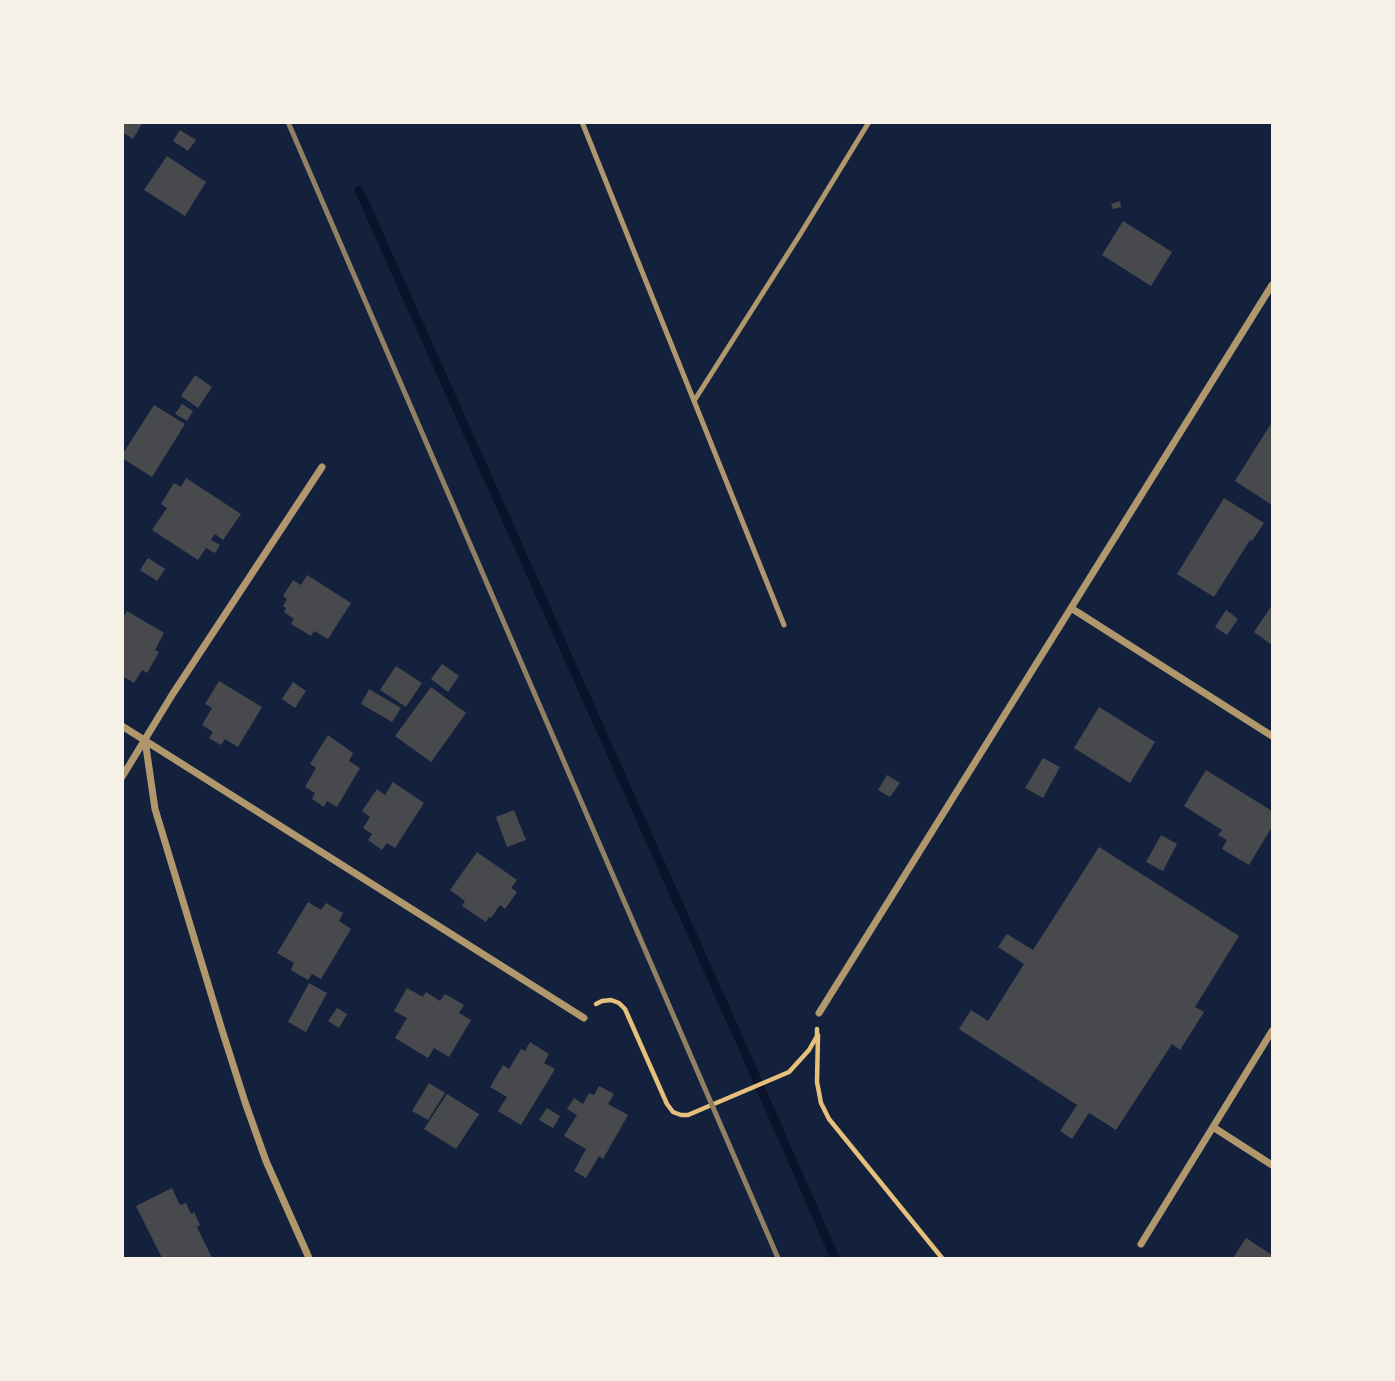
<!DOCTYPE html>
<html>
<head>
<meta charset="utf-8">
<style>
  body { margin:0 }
  #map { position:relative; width:1395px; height:1381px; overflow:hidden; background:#14213d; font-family:Figtree,sans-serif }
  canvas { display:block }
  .frame { position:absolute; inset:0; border:124px solid #f6f1e7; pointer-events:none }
</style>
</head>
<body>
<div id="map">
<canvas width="1395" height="1381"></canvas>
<div class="frame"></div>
</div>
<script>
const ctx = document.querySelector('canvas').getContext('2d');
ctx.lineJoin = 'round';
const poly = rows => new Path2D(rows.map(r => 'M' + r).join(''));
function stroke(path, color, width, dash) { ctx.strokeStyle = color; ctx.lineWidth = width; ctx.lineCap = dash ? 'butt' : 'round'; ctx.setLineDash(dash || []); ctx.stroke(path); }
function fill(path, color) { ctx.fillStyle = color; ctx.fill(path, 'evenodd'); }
const stream = poly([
  [359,190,743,1048,835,1258]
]);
const building = poly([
  [122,122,143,122,133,139,122,132],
  [180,130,196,140,188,151,173,141],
  [167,156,206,182,185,216,144,190],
  [1120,201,1121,207,1113,209,1111,204],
  [1123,221,1172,252,1151,286,1102,255],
  [195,375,212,387,198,408,181,396],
  [182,404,193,411,187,421,175,414],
  [154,405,185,424,152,477,122,458,122,455],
  [1272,422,1272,505,1235,481],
  [186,478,241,514,223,540,215,534,211,540,220,545,215,553,206,548,198,560,152,530,167,508,161,504,174,483,181,487],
  [1224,498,1264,523,1252,541,1250,540,1214,597,1177,574],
  [148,558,165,569,157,581,140,570],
  [307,575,351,603,328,639,314,631,311,636,291,624,294,619,284,612,286,608,283,606,287,599,283,596,293,580,301,585],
  [1272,605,1272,645,1254,632],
  [1226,610,1238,619,1227,635,1215,627],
  [127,611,164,633,155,650,159,652,147,673,142,670,134,683,122,676,122,619],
  [442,664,459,676,448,692,431,679],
  [396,666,422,683,406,707,380,690],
  [219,681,262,707,238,747,225,739,221,745,209,738,213,732,202,725,212,708,205,704],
  [293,682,306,691,295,708,282,699],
  [431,687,466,713,431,762,395,736],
  [369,689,401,708,392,722,361,704],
  [1099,707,1155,742,1130,783,1074,748],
  [328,735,353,753,349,761,360,768,337,807,327,801,324,807,312,799,315,793,305,787,316,768,310,764],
  [1043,758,1060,767,1043,798,1025,788],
  [1206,770,1272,811,1272,827,1249,865,1222,849,1227,840,1218,835,1222,830,1184,806],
  [887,775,900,783,890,797,878,790],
  [393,782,424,803,395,848,387,843,382,850,368,840,372,834,363,828,370,817,362,811,377,789,385,795],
  [514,810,526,840,507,847,496,817],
  [1161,835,1177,844,1163,871,1146,862],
  [1099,847,1239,936,1195,1007,1204,1012,1180,1050,1172,1044,1116,1130,1089,1113,1072,1139,1060,1131,1077,1105,959,1029,971,1010,988,1021,1024,964,998,947,1007,934,1033,950],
  [477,852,517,880,511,888,517,892,505,909,500,905,491,918,489,917,486,922,462,906,465,901,450,890],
  [308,902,321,910,326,903,343,913,339,921,351,929,321,979,312,974,308,980,291,970,294,963,277,953],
  [309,983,327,993,306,1032,288,1022],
  [407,988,423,997,426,992,440,1001,445,994,464,1005,459,1013,471,1020,449,1057,434,1048,428,1058,395,1038,407,1018,394,1011],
  [337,1008,347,1014,339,1028,328,1021],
  [530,1042,549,1054,544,1063,555,1069,521,1125,498,1111,507,1097,490,1087,503,1065,509,1069,521,1049,525,1051],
  [429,1083,445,1093,428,1120,412,1111],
  [599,1086,614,1094,608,1104,628,1115,603,1159,599,1156,586,1178,574,1171,586,1149,564,1136,577,1115,567,1109,574,1098,583,1104,589,1093,594,1095],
  [447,1094,479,1114,456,1149,424,1129],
  [547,1108,560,1116,553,1128,539,1120],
  [172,1188,180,1205,186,1203,191,1214,194,1212,200,1225,197,1227,212,1258,162,1258,136,1206],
  [1246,1238,1272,1255,1272,1258,1233,1258]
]);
const path = poly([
  [596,1004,602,1001,611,1000,619,1003,625,1009,667,1104,673,1112,681,1115,688,1115,789,1072,809,1050,817,1036,817,1029],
  [818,1035,817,1082,821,1103,829,1119,942,1258]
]);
const service = poly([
  [582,122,784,625],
  [694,401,801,233,869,122]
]);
const minor = poly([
  [1071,608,1272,736],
  [122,726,584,1018],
  [145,740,155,809,222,1030,245,1102,266,1161,309,1258],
  [122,777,172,695,322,467],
  [819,1013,1272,285],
  [1213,1127,1272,1165],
  [1141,1244,1272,1031]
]);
const rail = poly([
  [288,122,778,1258]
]);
stroke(stream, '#0b132b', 9);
fill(building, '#48494c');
stroke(path, '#e5c07b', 4.5);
stroke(service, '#b1986c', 5);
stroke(minor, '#b1986c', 7);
stroke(rail, '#918062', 5);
</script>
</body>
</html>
